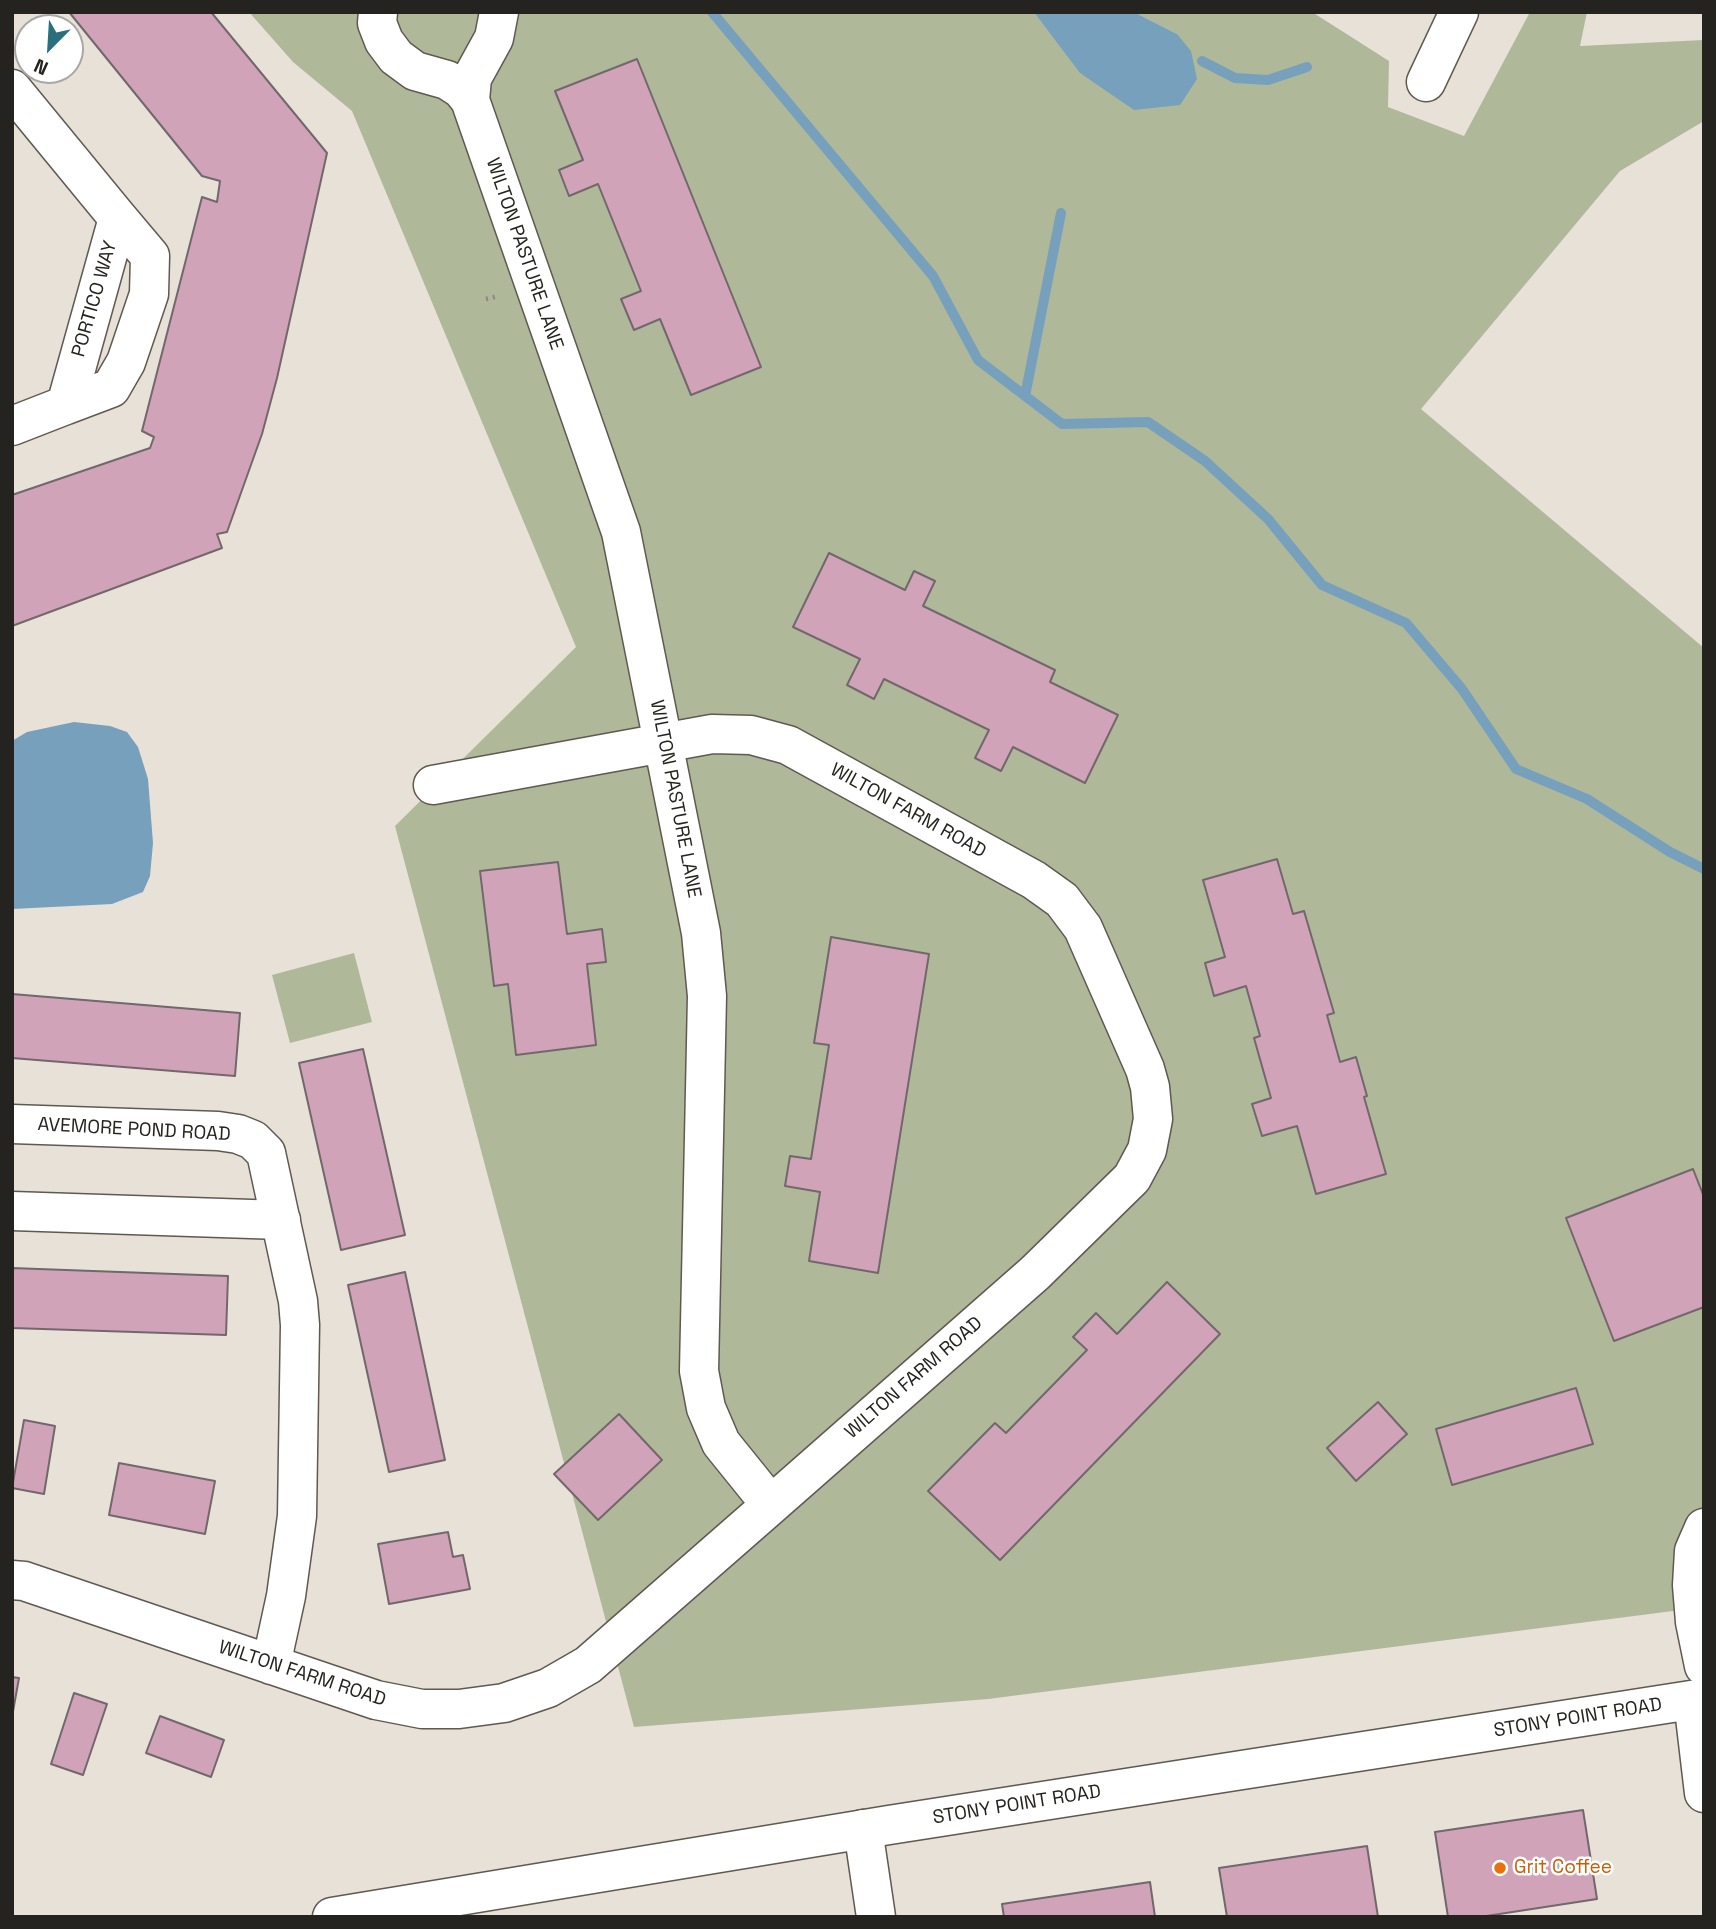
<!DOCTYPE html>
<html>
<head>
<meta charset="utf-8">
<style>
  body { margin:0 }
  #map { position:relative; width:1716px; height:1929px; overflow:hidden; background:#e8e1d8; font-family:"Space Grotesk",sans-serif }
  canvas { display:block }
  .frame { position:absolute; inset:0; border:14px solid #25231f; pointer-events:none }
  .north { position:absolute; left:14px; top:14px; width:70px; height:70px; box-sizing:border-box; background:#fff; border:2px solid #a8a7a5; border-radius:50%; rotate:204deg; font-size:19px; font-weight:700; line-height:28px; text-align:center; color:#25231f }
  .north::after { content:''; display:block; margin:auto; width:24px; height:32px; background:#296f7d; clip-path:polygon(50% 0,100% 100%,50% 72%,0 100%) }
</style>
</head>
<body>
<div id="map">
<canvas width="1716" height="1929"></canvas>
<div class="frame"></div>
<div class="north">N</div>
</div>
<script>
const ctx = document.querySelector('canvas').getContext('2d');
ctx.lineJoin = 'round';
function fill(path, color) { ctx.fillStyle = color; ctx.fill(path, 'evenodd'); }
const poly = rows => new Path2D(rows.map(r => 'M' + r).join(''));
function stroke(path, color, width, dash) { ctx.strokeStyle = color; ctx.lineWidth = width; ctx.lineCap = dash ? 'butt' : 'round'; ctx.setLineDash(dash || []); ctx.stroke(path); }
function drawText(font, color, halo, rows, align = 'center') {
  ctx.font = font + ' "Space Grotesk",sans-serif'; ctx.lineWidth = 5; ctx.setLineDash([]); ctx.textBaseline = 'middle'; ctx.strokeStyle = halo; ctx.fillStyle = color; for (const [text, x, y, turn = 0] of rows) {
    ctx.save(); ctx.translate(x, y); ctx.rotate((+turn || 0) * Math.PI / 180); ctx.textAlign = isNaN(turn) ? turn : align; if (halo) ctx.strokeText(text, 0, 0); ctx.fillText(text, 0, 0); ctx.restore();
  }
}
const green = poly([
  [249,12,1034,12,1177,34,1134,12,1312,12,1389,61,1388,107,1464,136,1530,12,1587,12,1580,46,1704,40,1704,121,1620,171,1421,409,1704,648,1704,1607,988,1699,634,1727,395,826,576,647,352,111,293,62],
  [354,953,372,1022,290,1043,272,975]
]);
const water = poly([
  [1034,12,1134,12,1177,34,1191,51,1197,79,1180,105,1134,110,1080,73],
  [74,722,110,726,127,732,138,747,148,779,153,843,150,876,143,892,112,904,12,909,12,741,27,732]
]);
const stream = poly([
  [712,12,933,276,978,360,1062,424,1148,422,1205,461,1268,519,1322,585,1406,623,1462,689,1516,769,1587,799,1670,852,1704,869],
  [1202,61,1235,78,1268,80,1307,67],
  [1025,396,1061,213]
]);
const building = poly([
  [69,12,211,12,327,153,277,378,262,434,227,532,217,534,222,548,12,626,12,495,150,448,154,437,142,431,202,197,217,202,220,181,202,176,69,12],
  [637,59,761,367,691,395,660,319,634,330,621,299,641,291,598,184,569,196,559,170,583,160,555,91,637,59],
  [829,553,905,590,914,571,935,581,923,606,1055,670,1050,682,1118,715,1085,783,1013,747,1001,771,975,758,989,730,884,679,874,699,847,685,860,659,793,627,829,553],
  [1277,859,1293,914,1304,911,1334,1013,1327,1015,1340,1062,1356,1057,1367,1096,1364,1097,1386,1174,1316,1194,1297,1126,1262,1136,1252,1104,1271,1098,1254,1038,1260,1036,1246,986,1214,996,1205,963,1225,957,1203,880,1277,859],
  [558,862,567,934,602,929,606,962,587,964,596,1045,516,1055,508,984,494,986,480,871,558,862],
  [831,937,929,954,878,1273,809,1261,820,1192,785,1186,790,1156,811,1159,829,1045,814,1043,831,937],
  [12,994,240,1013,235,1076,12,1058,12,994],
  [363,1049,405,1235,341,1250,299,1063,363,1049],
  [1693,1169,1704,1197,1704,1307,1614,1341,1566,1218,1693,1169],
  [12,1268,228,1276,226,1335,12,1328,12,1268],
  [405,1272,445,1460,389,1472,348,1285,405,1272],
  [1167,1282,1220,1334,1000,1560,928,1491,995,1423,1006,1433,1087,1350,1073,1337,1096,1313,1117,1334,1167,1282],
  [1576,1388,1593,1444,1452,1485,1436,1429,1576,1388],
  [1378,1402,1407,1434,1356,1481,1327,1448,1378,1402],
  [619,1414,662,1460,598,1520,554,1474,619,1414],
  [24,1420,55,1426,44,1494,12,1488,24,1420],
  [119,1463,215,1481,205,1534,109,1515,119,1463],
  [448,1532,453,1557,463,1555,470,1589,389,1604,378,1544,448,1532],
  [12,1677,19,1678,12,1717,12,1677],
  [74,1693,107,1704,83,1775,51,1764,74,1693],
  [160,1716,224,1740,211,1777,146,1753,160,1716],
  [1583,1810,1597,1899,1480,1917,1448,1917,1435,1832,1583,1810],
  [1367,1846,1378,1917,1227,1917,1219,1868,1367,1846],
  [1150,1882,1155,1917,1004,1917,1002,1904,1150,1882]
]);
const path = poly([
  [486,299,499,296]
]);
const minor = poly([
  [378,12,377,23,384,41,396,57,415,71,447,80,461,89,470,100,472,78,494,38,499,12],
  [1426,82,1459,12],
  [12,89,118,218,66,405,12,426],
  [470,100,621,532,701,933,707,996,699,1371,706,1408,721,1443,771,1505],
  [66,405,111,388,126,362,149,294,150,256,118,218],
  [12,1124,218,1131,238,1134,253,1140,266,1153,298,1301,300,1325,297,1516,286,1596,271,1665],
  [12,1211,281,1220],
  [1704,1528,1694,1551,1692,1585,1695,1622,1704,1666],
  [12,1580,24,1581,376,1700,422,1709,459,1709,504,1703,548,1688,588,1665,771,1505,1035,1273,1132,1178,1147,1150,1153,1119,1150,1087,1145,1069,1083,928,1062,900,1034,880,788,745,751,735,712,734,433,785],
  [1693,1700,1704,1793],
  [863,1829,876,1917]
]);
const major = poly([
  [332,1917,889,1825,1704,1698]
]);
const markers = [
  [1500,1868,7,"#e8710a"]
];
const streetNames = [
  ["WILTON PASTURE LANE",524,254,71],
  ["PORTICO WAY",95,299,-74],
  ["WILTON PASTURE LANE",675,799,79],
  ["WILTON FARM ROAD",908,811,29],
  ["AVEMORE POND ROAD",134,1130,3],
  ["WILTON FARM ROAD",914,1378,-41],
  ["WILTON FARM ROAD",302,1674,18],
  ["STONY POINT ROAD",1578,1718,-9],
  ["STONY POINT ROAD",1017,1805,-9]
];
const foodNames = [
  ["Grit Coffee",1514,1868]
];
fill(green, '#b0b89a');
fill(water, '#76a0bc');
stroke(stream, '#76a0bc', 10);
fill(building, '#d1a3b9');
stroke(building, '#72686c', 2);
stroke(minor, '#5f5951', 41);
stroke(major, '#5f5951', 41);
stroke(path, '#8c8781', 4.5, [2, 5]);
stroke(minor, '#fff', 38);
stroke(major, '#fff', 38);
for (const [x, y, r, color] of markers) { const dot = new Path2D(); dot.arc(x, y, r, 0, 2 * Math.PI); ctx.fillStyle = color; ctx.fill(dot); stroke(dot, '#fff', 2.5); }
drawText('19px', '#25231f', '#fff', streetNames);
drawText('19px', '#c56008', '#fff', foodNames, 'left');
</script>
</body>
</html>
